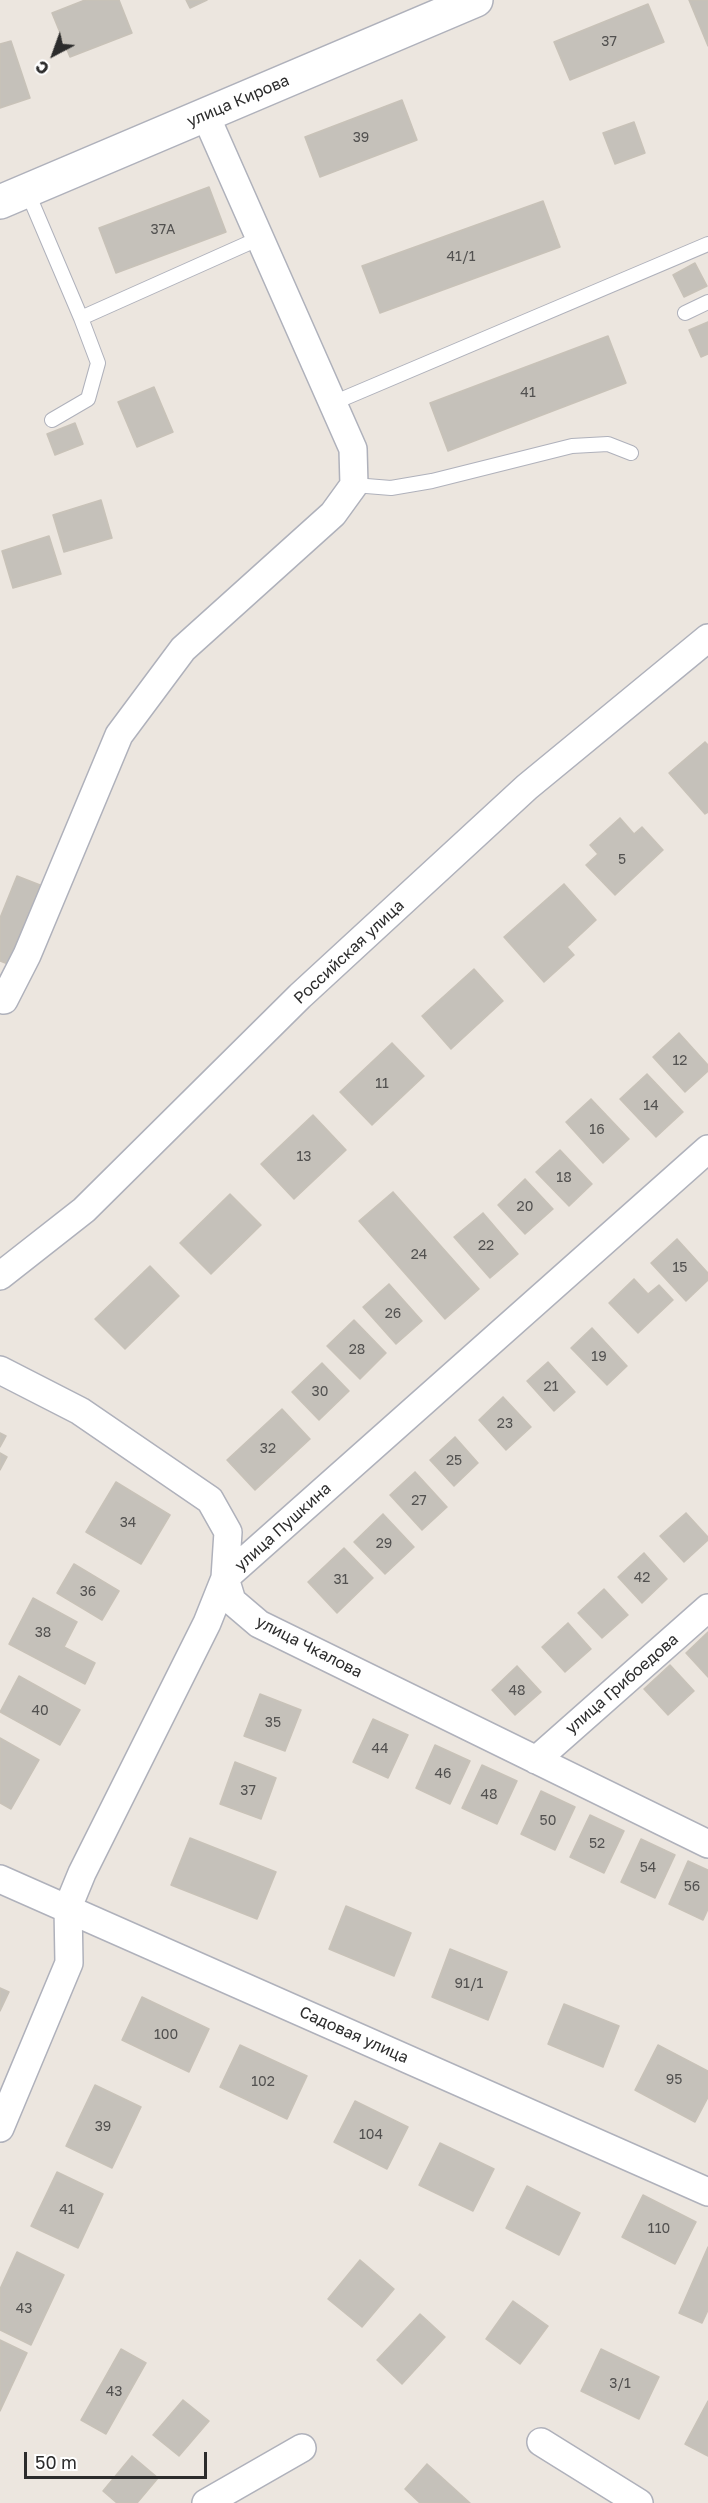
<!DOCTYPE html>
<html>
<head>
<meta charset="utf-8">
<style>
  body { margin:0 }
  #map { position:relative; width:708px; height:2503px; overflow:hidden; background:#ece6df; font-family:"Golos Text",sans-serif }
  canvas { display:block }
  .north { position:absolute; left:24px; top:24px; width:60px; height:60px; -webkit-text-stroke:4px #fff; paint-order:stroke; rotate:221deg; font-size:16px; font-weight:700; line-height:24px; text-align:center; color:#2c2c2c }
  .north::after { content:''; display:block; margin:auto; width:21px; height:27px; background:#2c2c2c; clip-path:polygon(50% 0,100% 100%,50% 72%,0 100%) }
  .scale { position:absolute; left:24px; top:2452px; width:183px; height:27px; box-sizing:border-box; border:3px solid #2c2c2c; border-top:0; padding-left:8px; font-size:18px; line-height:21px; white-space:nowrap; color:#2c2c2c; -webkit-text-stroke:4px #fff; paint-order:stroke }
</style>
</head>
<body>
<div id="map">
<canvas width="708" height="2503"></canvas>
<div class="north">С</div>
<div class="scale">50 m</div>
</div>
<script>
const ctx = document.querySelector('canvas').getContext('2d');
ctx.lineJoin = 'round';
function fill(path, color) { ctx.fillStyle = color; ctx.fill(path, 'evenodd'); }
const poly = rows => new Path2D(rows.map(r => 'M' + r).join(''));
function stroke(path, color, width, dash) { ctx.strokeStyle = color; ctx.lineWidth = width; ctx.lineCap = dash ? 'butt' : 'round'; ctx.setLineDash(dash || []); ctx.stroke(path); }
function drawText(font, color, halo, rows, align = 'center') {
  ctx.font = font + ' "Golos Text",sans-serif'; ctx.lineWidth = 4.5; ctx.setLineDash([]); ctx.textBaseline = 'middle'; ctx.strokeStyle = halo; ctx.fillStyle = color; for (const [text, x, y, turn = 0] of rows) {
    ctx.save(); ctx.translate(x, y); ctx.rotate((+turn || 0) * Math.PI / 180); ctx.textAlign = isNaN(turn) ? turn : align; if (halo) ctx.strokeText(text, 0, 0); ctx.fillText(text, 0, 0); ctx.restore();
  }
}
const building = poly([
  [85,0,119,0,132,33,70,57,52,13,85,0],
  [186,0,207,0,190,8,186,0],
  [689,0,708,0,708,46,689,0],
  [648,4,664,42,570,80,554,42,648,4],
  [11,41,30,98,0,108,0,44,11,41],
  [402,100,417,140,320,177,305,137,402,100],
  [634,122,645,153,615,164,603,133,634,122],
  [209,187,226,232,116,273,99,228,209,187],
  [543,201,560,247,380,313,362,266,543,201],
  [695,263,707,286,684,297,673,275,695,263],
  [708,322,708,354,701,357,689,330,708,322],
  [608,336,626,383,448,451,430,403,608,336],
  [154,387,173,432,137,447,118,402,154,387],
  [75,423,83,444,55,455,47,434,75,423],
  [101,500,112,538,64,552,53,515,101,500],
  [49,536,61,574,13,588,2,551,49,536],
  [705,742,708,745,708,812,705,814,669,773,705,742],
  [620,818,634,834,642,827,663,850,615,895,586,865,598,854,590,845,620,818],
  [17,876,40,885,8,964,0,961,0,918,17,876],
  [564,884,596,920,567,947,574,955,544,982,504,937,564,884],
  [474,969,503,1001,451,1049,422,1016,474,969],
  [679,1033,708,1065,708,1071,685,1092,653,1057,679,1033],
  [392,1043,424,1076,372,1125,340,1092,392,1043],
  [647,1074,683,1112,656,1137,620,1099,647,1074],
  [591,1099,629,1139,603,1163,566,1122,591,1099],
  [313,1115,346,1150,294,1199,261,1164,313,1115],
  [560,1150,592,1184,569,1206,536,1172,560,1150],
  [525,1179,553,1209,525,1234,498,1205,525,1179],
  [393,1192,479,1289,445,1319,359,1221,393,1192],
  [230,1194,261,1225,211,1274,180,1243,230,1194],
  [483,1213,518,1254,490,1278,454,1237,483,1213],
  [677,1239,708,1273,708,1280,686,1301,651,1263,677,1239],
  [150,1266,179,1296,125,1349,95,1319,150,1266],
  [634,1279,648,1294,659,1285,673,1300,638,1333,609,1303,634,1279],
  [389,1284,422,1321,396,1344,363,1307,389,1284],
  [354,1320,386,1353,360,1379,327,1346,354,1320],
  [592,1328,627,1366,607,1385,571,1348,592,1328],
  [548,1362,575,1392,554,1411,527,1381,548,1362],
  [322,1363,349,1391,319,1420,292,1392,322,1363],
  [503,1397,531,1427,506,1450,479,1420,503,1397],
  [282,1409,310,1439,255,1490,227,1460,282,1409],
  [0,1433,6,1436,0,1447,0,1433],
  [455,1437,478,1463,454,1486,430,1460,455,1437],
  [0,1453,7,1457,0,1470,0,1453],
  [415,1472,447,1507,422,1530,390,1495,415,1472],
  [116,1482,170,1515,141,1564,86,1532,116,1482],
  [686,1513,708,1537,708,1540,684,1562,660,1536,686,1513],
  [383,1514,414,1547,385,1574,354,1542,383,1514],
  [344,1548,373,1578,337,1613,308,1582,344,1548],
  [644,1553,667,1579,642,1603,618,1577,644,1553],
  [74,1564,119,1591,102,1620,57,1593,74,1564],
  [604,1589,628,1615,602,1638,578,1613,604,1589],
  [33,1598,77,1622,64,1647,95,1663,85,1684,9,1644,33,1598],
  [568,1623,591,1649,565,1672,542,1647,568,1623],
  [708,1632,708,1677,686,1653,708,1632],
  [670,1665,694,1691,668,1715,644,1689,670,1665],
  [517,1666,541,1692,515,1715,492,1690,517,1666],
  [19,1676,80,1710,60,1745,0,1712,19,1676],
  [260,1694,301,1710,285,1751,244,1736,260,1694],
  [373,1719,408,1735,388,1778,353,1762,373,1719],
  [0,1738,39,1760,11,1809,0,1803,0,1738],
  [435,1745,470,1761,450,1804,416,1788,435,1745],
  [235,1762,276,1778,261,1819,220,1804,235,1762],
  [482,1765,517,1781,497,1824,462,1808,482,1765],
  [541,1791,575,1807,555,1850,521,1834,541,1791],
  [590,1815,624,1831,604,1873,570,1857,590,1815],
  [190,1838,276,1872,257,1919,171,1885,190,1838],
  [641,1839,675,1855,655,1898,621,1882,641,1839],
  [688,1861,708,1870,708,1909,703,1920,669,1904,688,1861],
  [346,1906,411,1933,394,1976,329,1949,346,1906],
  [450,1949,507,1972,488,2020,432,1997,450,1949],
  [0,1988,9,1992,0,2011,0,1988],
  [142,1997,209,2029,189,2072,122,2040,142,1997],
  [564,2004,619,2026,603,2067,548,2044,564,2004],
  [240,2045,307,2076,287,2119,220,2087,240,2045],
  [658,2045,708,2071,708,2097,695,2122,635,2090,658,2045],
  [95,2085,141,2107,112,2168,66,2146,95,2085],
  [355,2101,408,2127,387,2169,334,2142,355,2101],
  [440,2143,494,2169,473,2211,419,2185,440,2143],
  [57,2172,103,2194,78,2248,31,2226,57,2172],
  [527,2186,580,2213,559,2255,506,2228,527,2186],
  [643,2195,696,2222,675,2264,622,2237,643,2195],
  [708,2247,708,2310,702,2323,679,2313,708,2247],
  [17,2252,64,2275,31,2345,0,2330,0,2289,17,2252],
  [360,2260,394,2289,362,2327,328,2299,360,2260],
  [513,2301,548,2326,520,2364,486,2339,513,2301],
  [420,2314,445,2337,402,2384,377,2360,420,2314],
  [0,2340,27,2353,0,2411,0,2340],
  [121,2349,146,2363,106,2434,81,2420,121,2349],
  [601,2349,659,2377,639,2419,581,2391,601,2349],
  [183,2400,209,2421,179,2456,153,2435,183,2400],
  [708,2401,708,2456,685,2444,708,2401],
  [132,2456,158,2478,137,2503,117,2503,103,2491,132,2456],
  [427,2464,470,2503,420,2503,405,2489,427,2464]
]);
const lane = poly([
  [27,191,81,318],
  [685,313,708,302],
  [333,403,708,244],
  [52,420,88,399,98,363,81,318,260,238],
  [354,485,391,488,432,481,572,446,608,444,631,453]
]);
const street = poly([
  [0,998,4,1000,27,955,119,735,183,649,333,514,354,485,353,449,205,114],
  [0,1276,84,1210,300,996,527,787,708,638],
  [0,1370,80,1411,210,1500,228,1532,225,1578,232,1601,259,1624,708,1844],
  [536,1760,708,1608],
  [0,1879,708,2192],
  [0,2128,69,1963,68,1907,82,1873,207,1623,225,1578,708,1149],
  [541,2442,639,2503],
  [206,2503,302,2448]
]);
const secondary = poly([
  [0,202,476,0]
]);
const numberNames = [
  ["37",609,42],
  ["39",361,138],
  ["37A",163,230],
  ["41/1",461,257],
  ["41",528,393],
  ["5",622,860],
  ["12",680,1061],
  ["11",382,1084],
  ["14",651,1106],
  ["16",597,1130],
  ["13",304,1157],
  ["18",564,1178],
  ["20",525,1207],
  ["22",486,1246],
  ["24",419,1255],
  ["15",680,1268],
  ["26",393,1314],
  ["28",357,1350],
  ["19",599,1357],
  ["21",551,1387],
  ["30",320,1392],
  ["23",505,1424],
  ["32",268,1449],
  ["25",454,1461],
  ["27",419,1501],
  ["34",128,1523],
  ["29",384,1544],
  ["42",642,1578],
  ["31",341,1580],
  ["36",88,1592],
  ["38",43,1633],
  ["48",517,1691],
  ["40",40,1711],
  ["35",273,1723],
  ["44",380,1749],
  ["46",443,1774],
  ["37",248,1791],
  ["48",489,1795],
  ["50",548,1821],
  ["52",597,1844],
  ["54",648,1868],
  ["56",692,1887],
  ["91/1",469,1984],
  ["100",166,2035],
  ["95",674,2080],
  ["102",263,2082],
  ["39",103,2127],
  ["104",371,2135],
  ["41",67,2210],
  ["110",659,2229],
  ["43",24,2309],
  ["3/1",620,2384],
  ["43",114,2392]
];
const streetNames = [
  ["улица Кирова",238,101,-23],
  ["Российская улица",349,952,-43],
  ["улица Пушкина",283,1527,-42],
  ["улица Чкалова",309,1647,27],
  ["улица Грибоедова",622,1684,-41],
  ["Садовая улица",354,2035,24]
];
fill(building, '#c5c1ba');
stroke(building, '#c8c2b8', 1.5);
stroke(lane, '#afb1bb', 16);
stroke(street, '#afb1bb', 30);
stroke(secondary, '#afb1bb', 36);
stroke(lane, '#fff', 14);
stroke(street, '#fff', 27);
stroke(secondary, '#fff', 33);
drawText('14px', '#525150', null, numberNames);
drawText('16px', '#2c2c2c', '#fff', streetNames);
</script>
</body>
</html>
